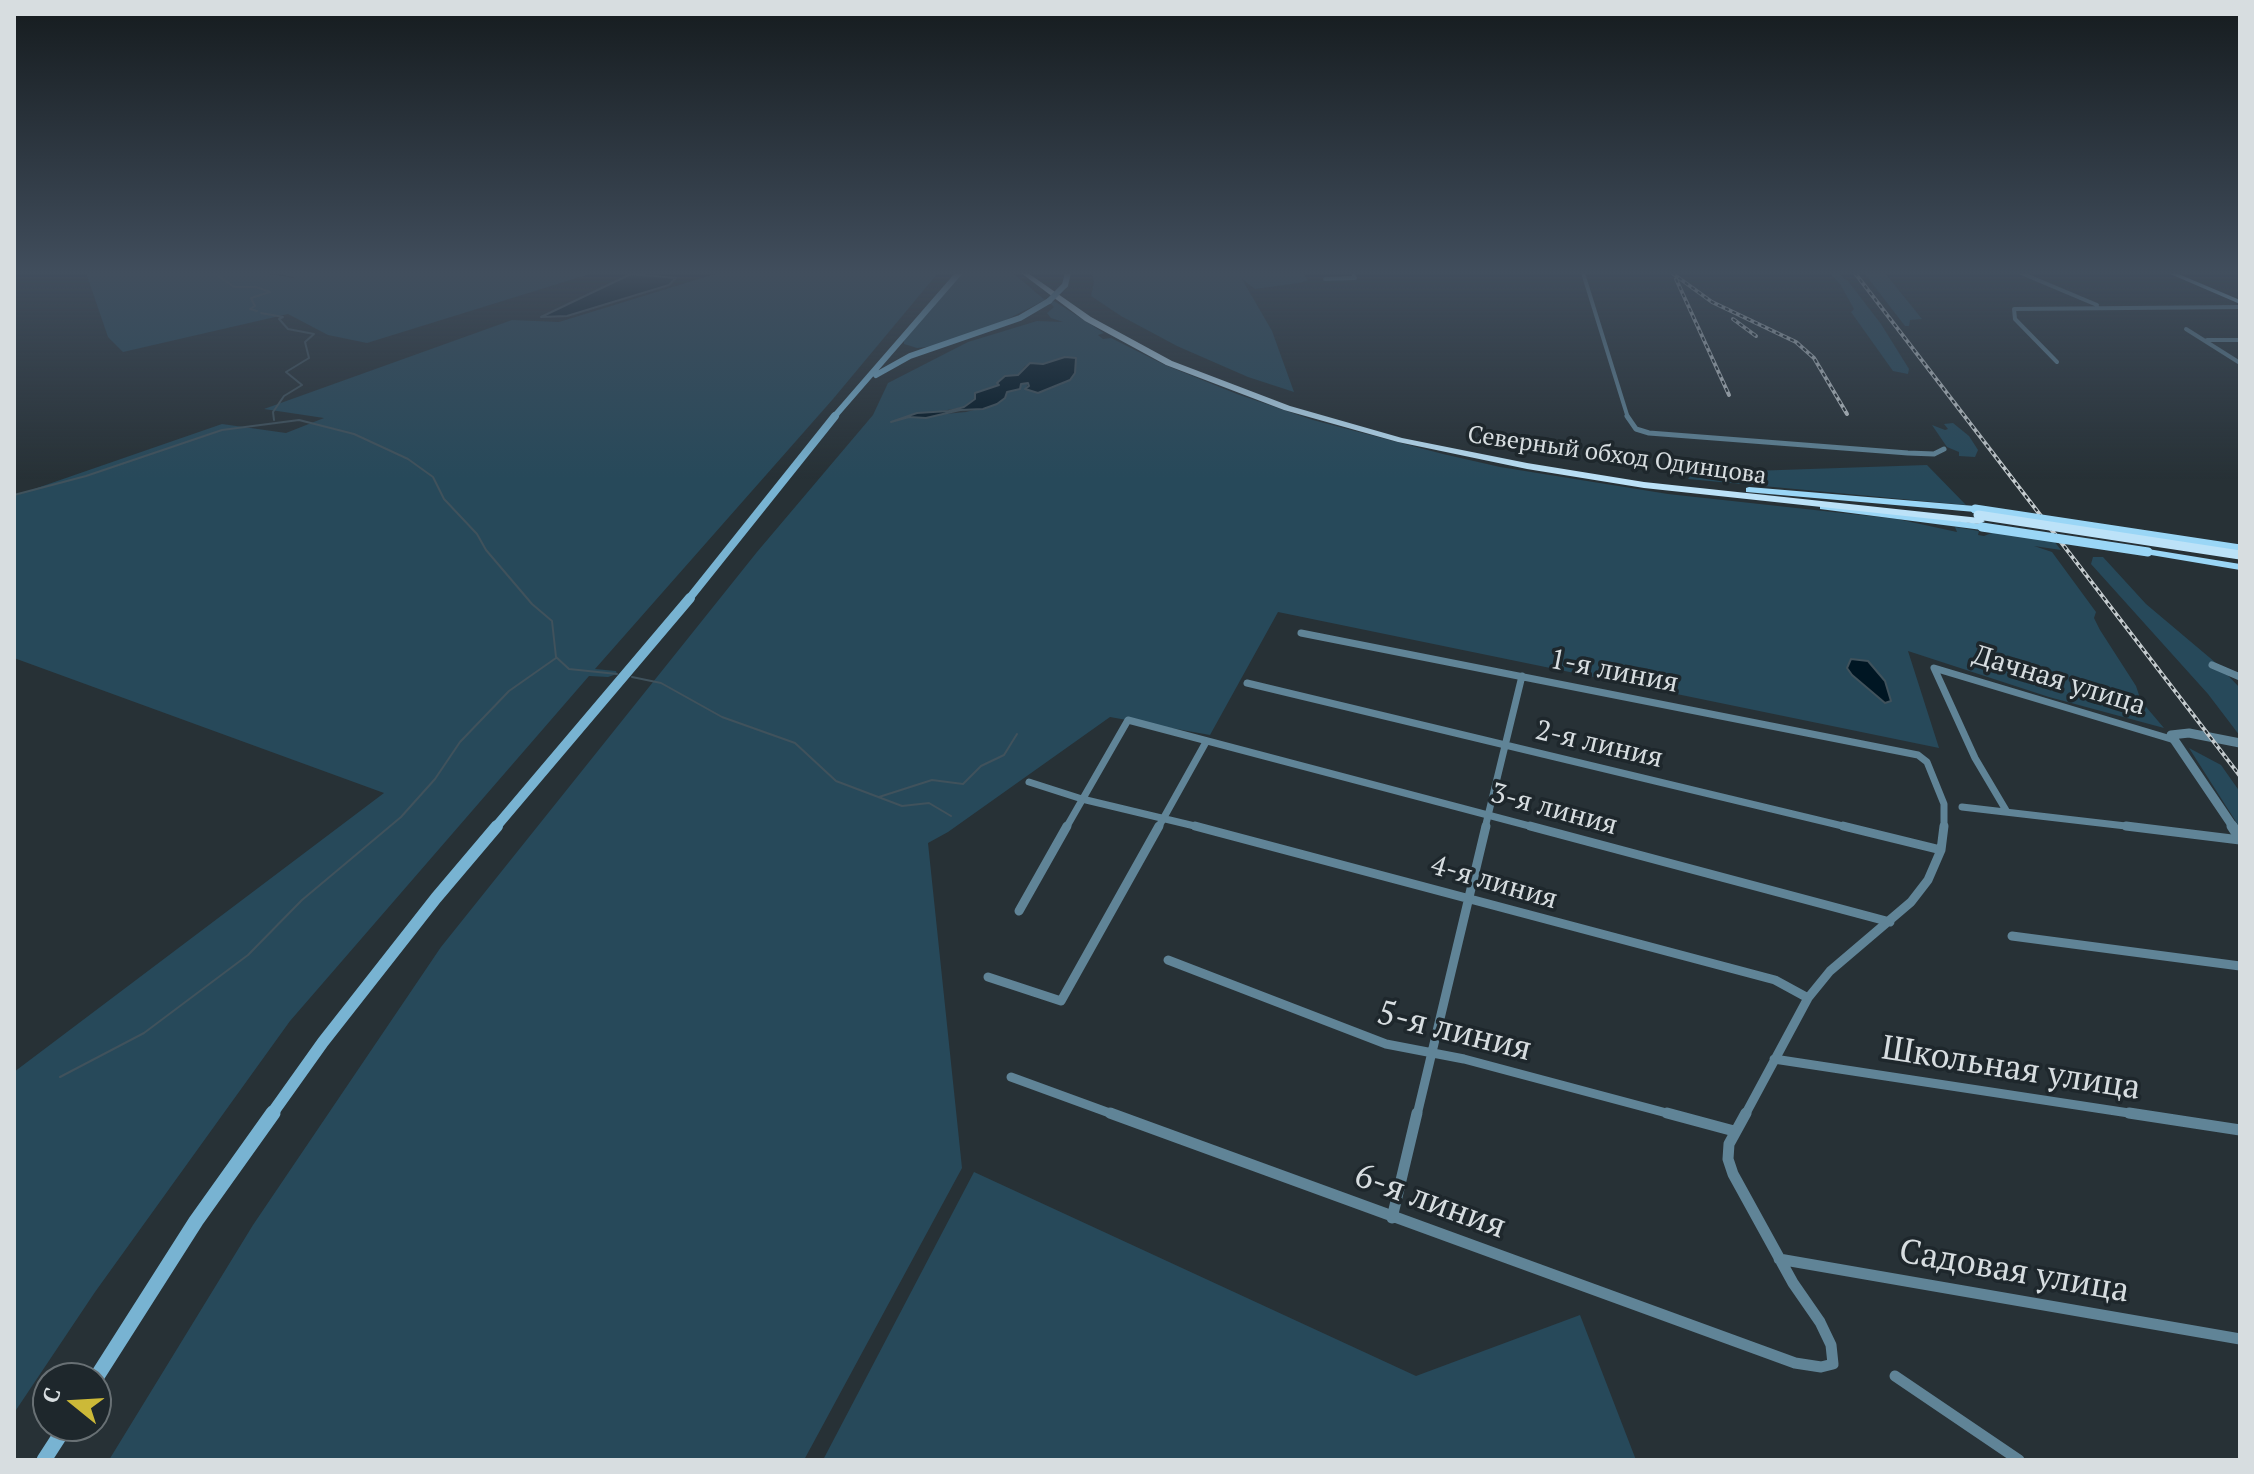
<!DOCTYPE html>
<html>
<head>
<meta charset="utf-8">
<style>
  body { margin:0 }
  #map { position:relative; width:2254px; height:1474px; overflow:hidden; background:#273136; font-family:"PT Serif",serif }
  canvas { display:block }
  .frame { position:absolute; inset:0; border:16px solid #d7dde0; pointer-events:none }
  .north { position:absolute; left:32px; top:1362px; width:80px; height:80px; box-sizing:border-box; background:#1e272c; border:2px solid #687074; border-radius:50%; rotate:288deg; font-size:22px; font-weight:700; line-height:32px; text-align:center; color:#d7dde0 }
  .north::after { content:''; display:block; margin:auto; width:28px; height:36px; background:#ccb938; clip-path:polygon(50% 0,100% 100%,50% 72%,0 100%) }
</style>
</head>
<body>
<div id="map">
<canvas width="2254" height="1474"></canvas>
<div class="frame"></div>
<div class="north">С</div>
</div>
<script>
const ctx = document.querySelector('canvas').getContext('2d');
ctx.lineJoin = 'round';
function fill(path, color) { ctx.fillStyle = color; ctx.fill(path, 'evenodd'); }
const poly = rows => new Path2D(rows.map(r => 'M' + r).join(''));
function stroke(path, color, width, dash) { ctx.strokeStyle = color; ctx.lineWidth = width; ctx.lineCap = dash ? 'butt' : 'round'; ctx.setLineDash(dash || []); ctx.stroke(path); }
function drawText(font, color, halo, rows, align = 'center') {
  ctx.font = font + ' "PT Serif",serif'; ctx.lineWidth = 7; ctx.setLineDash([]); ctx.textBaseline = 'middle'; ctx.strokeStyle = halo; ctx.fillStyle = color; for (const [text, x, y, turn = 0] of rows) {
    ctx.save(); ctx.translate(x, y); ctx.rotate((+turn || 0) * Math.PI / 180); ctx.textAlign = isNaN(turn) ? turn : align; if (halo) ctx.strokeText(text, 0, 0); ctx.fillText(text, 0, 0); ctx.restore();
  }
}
const green = poly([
  [86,273,263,273,295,278,277,273,593,273,367,343,328,335,288,314,123,352,108,337],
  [718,273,938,273,833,399,595,669,616,671,617,674,608,677,589,676,290,1021,95,1292,14,1413,14,1072,384,793,14,658,14,496,222,424,286,433,324,418,264,409,512,320,559,322],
  [962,273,1013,273,1045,300,994,326,936,346,917,348,904,344,904,340],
  [1092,273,1307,273,1304,275,1308,280,1299,283,1255,289,1242,279,1272,331,1294,392,1248,377,1177,346,1121,316,1091,296,1094,282],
  [1829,273,1837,273,1848,281,1881,324,1909,369,1908,374,1893,371,1851,312,1854,309,1840,284],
  [1864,273,1885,273,1922,319,1910,320,1909,326,1905,326],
  [1054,301,1104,333,1098,335,1103,339,1111,338,1165,365,1237,394,1313,420,1443,454,1500,467,1668,494,1897,519,1957,532,1955,527,1979,531,1978,535,1984,536,1994,532,2054,541,2061,550,2034,546,2052,552,2096,612,2094,618,2100,630,2136,686,2141,701,2164,728,2049,697,1908,651,1939,748,1278,612,1210,735,1110,717,948,832,928,843,962,1168,804,1460,109,1460,253,1225,441,947,757,552,873,415,888,383,968,342,1037,321,1063,322,1051,318,1047,313,1054,307,1050,303],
  [1063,360,1070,380,1026,389,1028,382,1021,384,1019,389,1006,392,1005,398,997,404,966,412,904,418,964,407,977,396,1018,375,1025,366],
  [1953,423,1969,436,1978,450,1975,457,1959,456,1959,452,1947,447,1932,425,1945,430,1948,429,1944,424],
  [1927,465,1966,505,1688,479,1693,473],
  [2093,557,2103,557,2146,604,2216,663,2240,688,2240,736,2208,694,2091,564],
  [2189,748,2221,765,2240,792,2240,828],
  [974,1172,1416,1376,1580,1315,1636,1460,823,1460]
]);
const water = poly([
  [631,274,676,278,669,285,567,316,541,317,631,274],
  [1065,357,1076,358,1075,373,1070,380,1038,393,1025,389,1029,386,1028,383,1021,384,1020,389,1007,392,1005,398,997,404,983,409,960,410,926,418,909,417,891,422,917,413,949,411,964,407,975,399,975,393,999,385,997,383,1005,376,1018,375,1030,363,1043,364,1065,357],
  [1851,659,1868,661,1885,681,1891,701,1885,703,1852,675,1847,668,1851,659]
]);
const stream = poly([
  [214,273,234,287,256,287,270,292,251,298,255,306,250,309,257,311],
  [261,313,283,317,279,319,288,329,314,334,305,342,309,358,286,372,302,385,284,396,273,412,274,420],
  [14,495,86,476,222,430,299,420,354,434,408,459,433,477,444,499,477,534,486,550,532,604,552,621,556,657,569,669,617,674],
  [632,677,661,683,722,717,795,743,836,781,902,806,929,803,951,816],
  [879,797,932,780,963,784,981,766,1004,755,1017,734],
  [60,1077,144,1033,248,955,302,900,401,817,435,779,460,742,509,691,556,658]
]);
const minorFar4 = poly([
  [1583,273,1628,418],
  [2021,273,2097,305],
  [1325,279,1355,278,1353,273],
  [2186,329,2240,363],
  [2207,340,2240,340],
  [2057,362,2015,319,2014,309,2240,307]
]);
const minorFar3 = poly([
  [1627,416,1636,429,1649,433,1908,453,1934,454,1944,449]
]);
const minorFar2 = poly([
  [1301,633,1918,755,1927,762,1944,804,1944,828],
  [2212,665,2240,677],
  [1247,683,1851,828],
  [1029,782,1082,799,1203,828],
  [1962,807,2143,828],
  [2007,812,1975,758,1934,668,2171,739],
  [1066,828,1128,720,1537,828],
  [1158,828,1206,742],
  [1485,828,1522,676]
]);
const minorFar1 = poly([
  [1195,826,1775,980,1808,998],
  [1530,826,1890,922],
  [1843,826,1941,850],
  [2126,826,2240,840],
  [1019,911,1067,826],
  [2012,936,2240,966],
  [1168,960,1386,1044,1464,1059,1674,1115],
  [988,977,1061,1001,1159,826],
  [1774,1059,2142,1115],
  [1011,1077,1115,1115],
  [1417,1115,1486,826],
  [1745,1115,1808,998,1830,971,1911,902,1928,880,1941,850,1944,826]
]);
const minor = poly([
  [1110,1113,1795,1363,1821,1367,1833,1364,1831,1345,1820,1322,1793,1283,1733,1174,1728,1159,1729,1144,1746,1113],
  [1667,1113,1734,1131],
  [2129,1113,2240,1130],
  [1392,1218,1417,1113],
  [1779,1259,2240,1339],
  [1895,1376,2019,1460]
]);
const tertiaryFar1 = poly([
  [2234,828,2171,735,2189,733,2240,743]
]);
const tertiary = poly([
  [2232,826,2240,838]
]);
const secondaryFar4 = poly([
  [1065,285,1068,273],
  [876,375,910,356,1020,318,1049,301],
  [833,418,959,273]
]);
const secondaryFar3 = poly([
  [688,600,835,416]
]);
const secondaryFar2 = poly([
  [495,828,690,598]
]);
const secondaryFar1 = poly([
  [271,1115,323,1042,436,898,497,826]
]);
const secondary = poly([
  [96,1378,196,1221,273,1113],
  [44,1460,66,1426]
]);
const primary = poly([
  [2168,273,2176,273,2240,300,2240,304,2168,273],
  [1749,487,1975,506,1980,509,1975,512,1746,492,1746,488,1749,487],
  [1823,504,1982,524,1987,527,1982,530,1820,509,1820,505,1823,504],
  [2148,549,2240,564,2240,570,2145,554,2145,550,2148,549]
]);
const trunk = poly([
  [1021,273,1028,273,1091,317,1172,361,1290,406,1402,438,1527,463,1644,482,1980,518,1985,521,1980,524,1644,488,1527,469,1398,442,1284,410,1166,365,1085,321,1021,273]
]);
const rail = poly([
  [1672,273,1712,302,1796,342,1814,358,1847,414],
  [1855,273,2240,776],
  [1676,279,1729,395],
  [1733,319,1756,336]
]);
const secondaryBridge = poly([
  [1049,301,1065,285]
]);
const primaryBridge = poly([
  [1975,509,2240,549],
  [1982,527,2148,552]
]);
const trunkBridge = poly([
  [1978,515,2240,555]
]);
const farStreetnames = [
  ["Северный обход Одинцова",1617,456,8]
];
const streetNames = [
  ["1-я линия",1614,672,11],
  ["Дачная улица",2059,681,17],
  ["2-я линия",1599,745,13],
  ["3-я линия",1554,810,15],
  ["4-я линия",1494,883,16]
];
const nearStreetnames = [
  ["5-я линия",1454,1032,14],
  ["Школьная улица",2011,1069,9],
  ["6-я линия",1430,1202,20],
  ["Садовая улица",2014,1272,10]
];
fill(green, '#27495a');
fill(water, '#001623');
stroke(water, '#40525c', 2);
stroke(stream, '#40525c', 2);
stroke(minorFar4, '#608497', 4);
stroke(minorFar3, '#608497', 5);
stroke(minorFar2, '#608497', 7);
stroke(minorFar1, '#608497', 9);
stroke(minor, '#608497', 11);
stroke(tertiaryFar1, '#608497', 9);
stroke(tertiary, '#608497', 11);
stroke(secondaryFar4, '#78b3d2', 6);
stroke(secondaryFar3, '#78b3d2', 8);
stroke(secondaryFar2, '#78b3d2', 10);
stroke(secondaryFar1, '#78b3d2', 12);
stroke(secondary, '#78b3d2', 15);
fill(primary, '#9ad6f6');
fill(trunk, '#bce2f8');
stroke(rail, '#c4cbce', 4);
stroke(rail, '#1e272c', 2, [4]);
stroke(secondaryBridge, '#78b3d2', 6);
stroke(primaryBridge, '#9ad6f6', 9);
stroke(trunkBridge, '#bce2f8', 9);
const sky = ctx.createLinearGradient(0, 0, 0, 479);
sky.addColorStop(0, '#151b1e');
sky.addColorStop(0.57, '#414e5d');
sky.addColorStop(1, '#414e5d00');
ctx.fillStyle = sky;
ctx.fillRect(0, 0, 2254, 479);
drawText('24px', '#d7dde0', '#1e272c', farStreetnames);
drawText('28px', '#d7dde0', '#1e272c', streetNames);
drawText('34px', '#d7dde0', '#1e272c', nearStreetnames);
</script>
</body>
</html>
